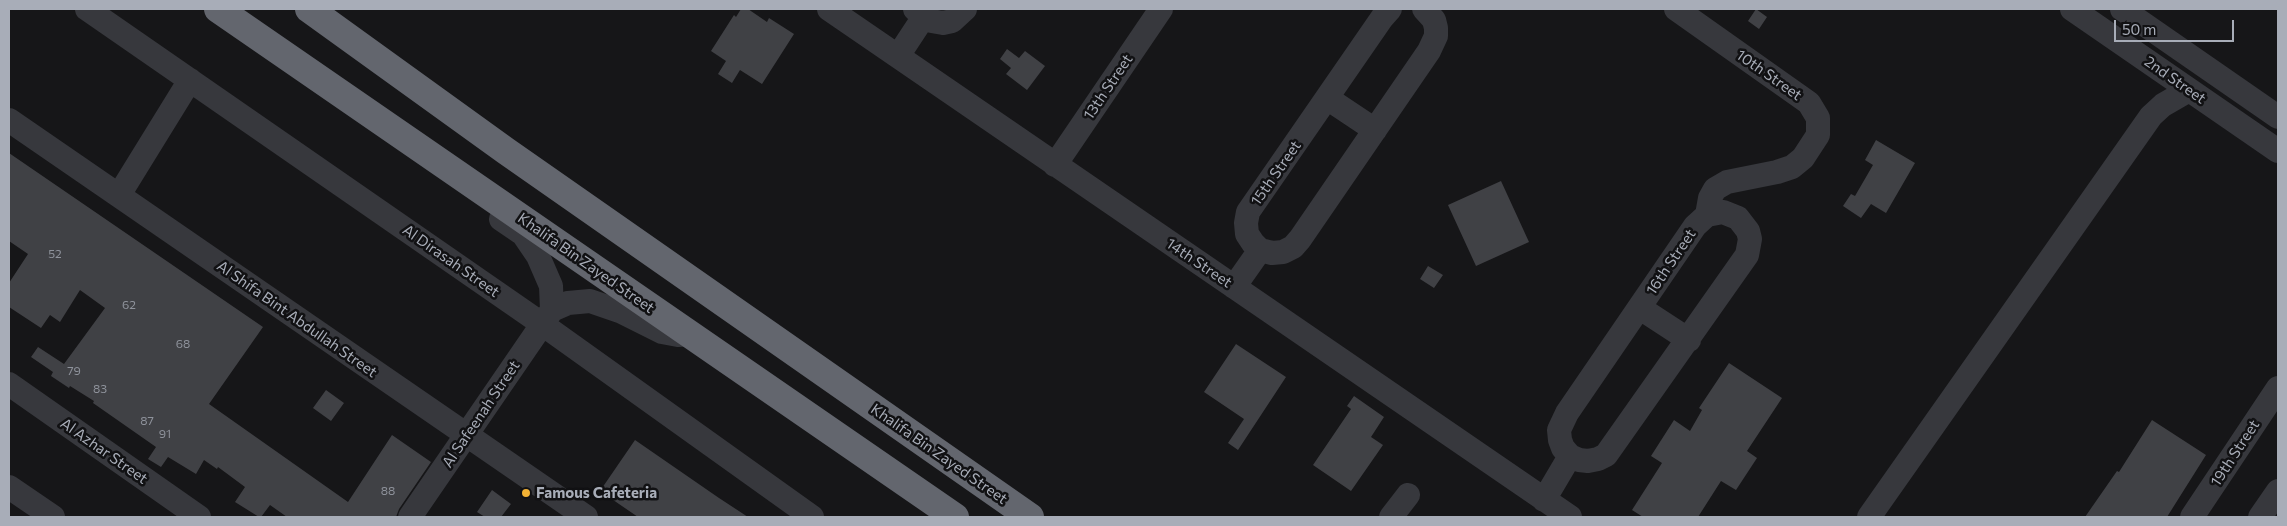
<!DOCTYPE html>
<html>
<head>
<meta charset="utf-8">
<style>
  body { margin:0 }
  #map { position:relative; width:2287px; height:526px; overflow:hidden; background:#161618; font-family:Commissioner,sans-serif }
  canvas { display:block }
  .frame { position:absolute; inset:0; border:10px solid #a8adb8; pointer-events:none }
  .scale { position:absolute; left:2114px; top:20px; width:120px; height:22px; box-sizing:border-box; border:2px solid #a8adb8; border-top:0; padding-left:6px; font-size:15px; line-height:18px; white-space:nowrap; color:#a8adb8; -webkit-text-stroke:4px #111113; paint-order:stroke }
</style>
</head>
<body>
<div id="map">
<canvas width="2287" height="526"></canvas>
<div class="frame"></div>
<div class="scale">50 m</div>
</div>
<script>
const ctx = document.querySelector('canvas').getContext('2d');
ctx.lineJoin = 'round';
function fill(path, color) { ctx.fillStyle = color; ctx.fill(path, 'evenodd'); }
const poly = rows => new Path2D(rows.map(r => 'M' + r).join(''));
function stroke(path, color, width, dash) { ctx.strokeStyle = color; ctx.lineWidth = width; ctx.lineCap = dash ? 'butt' : 'round'; ctx.setLineDash(dash || []); ctx.stroke(path); }
function drawText(font, color, halo, rows, align = 'center') {
  ctx.font = font + ' Commissioner,sans-serif'; ctx.lineWidth = 5; ctx.setLineDash([]); ctx.textBaseline = 'middle'; ctx.strokeStyle = halo; ctx.fillStyle = color; for (const [text, x, y, turn = 0] of rows) {
    ctx.save(); ctx.translate(x, y); ctx.rotate((+turn || 0) * Math.PI / 180); ctx.textAlign = isNaN(turn) ? turn : align; if (halo) ctx.strokeText(text, 0, 0); ctx.fillText(text, 0, 0); ctx.restore();
  }
}
const building = poly([
  [741,9,748,9,767,22,769,18,794,34,762,84,740,70,732,83,718,74,726,61,711,51,734,15,736,17],
  [1756,9,1767,17,1759,29,1748,21],
  [1007,49,1019,58,1025,51,1045,66,1027,90,1006,74,1011,68,1000,59],
  [1876,140,1915,163,1886,213,1871,204,1861,218,1843,206,1851,194,1855,196,1873,165,1865,160],
  [9,153,263,327,209,404,348,502,392,435,431,462,399,509,396,517,287,517,270,505,261,517,259,517,235,502,245,487,218,467,217,469,204,460,196,474,168,457,161,467,148,459,156,447,93,403,94,401,70,386,69,388,51,376,53,372,31,357,38,347,64,364,105,308,80,290,60,322,50,315,41,328,9,307,9,283,28,254,9,241],
  [1501,181,1529,242,1476,266,1448,205],
  [1428,266,1443,275,1434,288,1420,279],
  [1236,344,1286,377,1238,450,1228,443,1244,419,1204,392],
  [1729,363,1782,398,1747,451,1757,458,1736,490,1721,481,1698,517,1643,517,1632,510,1662,463,1651,456,1674,420,1690,431,1702,410,1699,408],
  [326,390,344,403,331,421,313,408],
  [1354,396,1384,417,1371,437,1383,445,1351,491,1313,465,1351,409,1347,406],
  [2152,420,2206,455,2167,517,2085,517,2117,471,2119,472],
  [635,440,719,498,748,517,638,517,600,491],
  [492,490,511,504,501,517,485,517,477,512]
]);
const minor = poly([
  [87,9,542,324,812,517],
  [829,9,1570,517],
  [915,9,926,20,943,23,952,21,965,9],
  [1390,9,1382,18,1248,212,1246,223,1247,234,1253,243,1260,250,1272,253,1283,252,1293,247,1300,239,1429,51,1436,36,1436,28,1434,20,1424,9],
  [1676,9,1809,103,1818,118,1818,135,1803,158,1792,167,1777,172,1727,182,1715,189,1710,198,1707,215],
  [2072,9,2278,151],
  [2122,9,2278,117],
  [898,56,923,18],
  [1327,98,1375,130],
  [9,120,586,517],
  [1055,165,1161,9],
  [119,195,190,80],
  [1723,212,1738,218,1748,231,1750,239,1747,255,1606,455,1598,459,1588,461,1579,460,1570,456,1563,448,1560,440,1559,430,1567,413,1695,226,1707,215,1723,212],
  [501,219,523,234,538,256,551,286,552,310],
  [1234,287,1260,250],
  [1640,308,1689,340],
  [9,384,199,517],
  [9,487,53,517],
  [1544,500,1570,456],
  [410,517,552,310,568,303,590,301,622,312,662,332,678,335,689,334],
  [1391,517,1408,495],
  [1869,517,2151,116,2163,105,2189,90],
  [2192,517,2278,388],
  [2260,517,2278,491]
]);
const highway = poly([
  [218,9,955,517],
  [309,9,506,151,1030,517]
]);
const markers = [
  [526,493,5,"#f2b134"]
];
const numberNames = [
  ["52",55,254],
  ["62",129,305],
  ["68",183,344],
  ["79",74,371],
  ["83",100,389],
  ["87",147,421],
  ["91",165,434],
  ["88",388,491]
];
const streetNames = [
  ["10th Street",1769,75,35],
  ["2nd Street",2175,80,35],
  ["13th Street",1108,87,-56],
  ["15th Street",1276,173,-55],
  ["Al Dirasah Street",451,261,35],
  ["16th Street",1671,262,-56],
  ["Khalifa Bin Zayed Street",586,263,35],
  ["14th Street",1199,263,34],
  ["Al Shifa Bint Abdullah Street",297,319,35],
  ["Al Safeenah Street",481,414,-56],
  ["Al Azhar Street",104,451,35],
  ["19th Street",2235,453,-57],
  ["Khalifa Bin Zayed Street",939,454,35]
];
const poiNames = [
  ["Famous Cafeteria",536,493]
];
fill(building, '#404145');
stroke(minor, '#37383d', 24);
stroke(highway, '#63666e', 28);
for (const [x, y, r, color] of markers) { const dot = new Path2D(); dot.arc(x, y, r, 0, 2 * Math.PI); ctx.fillStyle = color; ctx.fill(dot); stroke(dot, '#111113', 2); }
drawText('12px', '#8e929b', null, numberNames);
drawText('15px', '#a8adb8', '#111113', streetNames);
drawText('bold 15px', '#a8adb8', '#111113', poiNames, 'left');
</script>
</body>
</html>
